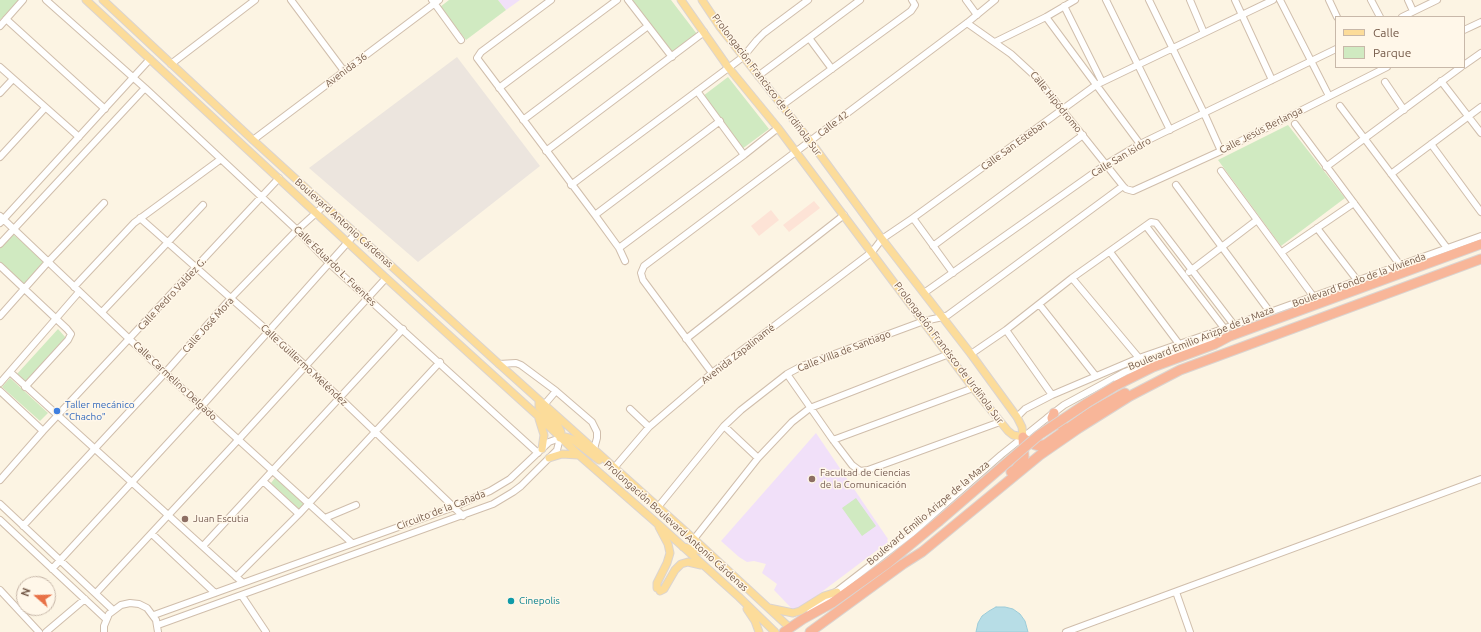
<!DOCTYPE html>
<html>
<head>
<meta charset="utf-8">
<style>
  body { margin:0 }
  #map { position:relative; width:1481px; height:632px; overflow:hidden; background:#fcf4e3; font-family:Ubuntu,sans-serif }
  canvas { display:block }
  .legend { position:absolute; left:1335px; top:16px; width:130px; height:52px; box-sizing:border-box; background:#fff7e9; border:1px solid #c8b8a9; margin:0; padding:5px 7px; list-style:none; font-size:12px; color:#755a49 }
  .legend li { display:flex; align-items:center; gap:8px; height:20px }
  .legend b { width:20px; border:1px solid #c8b8a9 }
  .north { position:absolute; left:16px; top:576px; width:40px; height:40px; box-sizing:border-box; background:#fff7e9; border:1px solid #c8b8a9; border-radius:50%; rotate:290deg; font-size:11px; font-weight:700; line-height:16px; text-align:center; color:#755a49 }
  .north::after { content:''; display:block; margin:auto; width:14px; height:18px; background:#e87146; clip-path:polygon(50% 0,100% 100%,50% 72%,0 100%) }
</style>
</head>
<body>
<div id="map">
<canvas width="1481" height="632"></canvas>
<ul class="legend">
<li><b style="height:5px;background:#fcdc9a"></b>Calle</li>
<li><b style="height:11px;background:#d0eac1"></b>Parque</li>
</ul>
<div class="north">N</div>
</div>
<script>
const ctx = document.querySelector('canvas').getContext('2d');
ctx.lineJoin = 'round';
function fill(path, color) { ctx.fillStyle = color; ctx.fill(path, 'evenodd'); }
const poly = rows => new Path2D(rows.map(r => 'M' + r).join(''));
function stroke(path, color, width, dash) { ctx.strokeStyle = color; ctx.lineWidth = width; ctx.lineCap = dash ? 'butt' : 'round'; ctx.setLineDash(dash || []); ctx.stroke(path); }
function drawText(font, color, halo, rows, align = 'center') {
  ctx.font = font + ' Ubuntu,sans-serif'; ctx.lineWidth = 3; ctx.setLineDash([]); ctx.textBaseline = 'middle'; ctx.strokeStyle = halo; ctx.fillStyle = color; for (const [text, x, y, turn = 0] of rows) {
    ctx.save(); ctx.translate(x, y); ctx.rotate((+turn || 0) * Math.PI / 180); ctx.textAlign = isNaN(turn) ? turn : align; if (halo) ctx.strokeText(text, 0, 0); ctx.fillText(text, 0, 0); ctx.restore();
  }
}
const commercial = poly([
  [814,201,820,208,789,232,783,225],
  [771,210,779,220,759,236,751,226]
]);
const industrial = poly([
  [457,57,540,166,418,262,309,168]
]);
const education = poly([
  [498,0,520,0,506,10],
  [816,433,888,539,887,540,888,542,795,612,774,590,777,584,762,573,766,564,754,561,747,562,739,557,721,541]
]);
const green = poly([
  [0,0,19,0,0,20],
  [449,0,498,0,506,10,466,40,440,7],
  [631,0,671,0,697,34,671,53],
  [728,77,769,129,742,149,703,96],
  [1288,125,1345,198,1281,246,1218,160],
  [13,234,46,263,24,286,0,264,0,248],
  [58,329,66,338,25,382,17,374],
  [10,378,48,413,40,421,2,387],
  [275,478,304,504,299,509,271,483],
  [856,498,876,526,862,536,842,508]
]);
const water = poly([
  [996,607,1005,607,1013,609,1020,614,1025,621,1028,632,976,632,978,623,982,616,989,611,996,607]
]);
const minor = poly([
  [46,0,145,88,297,230,330,264,538,453],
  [291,0,344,71],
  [432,0,461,40],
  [551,0,481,52,477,58,595,215,619,248,625,261],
  [628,0,672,57],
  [966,0,977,15],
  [1106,0,1170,130],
  [1149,0,1204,113,1221,151],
  [1190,0,1204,33],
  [1235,0,1272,80],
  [1280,0,1329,96],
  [1329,0,1337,17],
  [1371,0,1380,17],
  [1408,0,1413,11],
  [1064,6,1102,82],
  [1046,17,1140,144],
  [1402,17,1437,0],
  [6,19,105,109],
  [967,23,1011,54,1036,77,1123,186,1126,189,1133,191,1221,151,1387,67],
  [0,26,23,0],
  [1464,30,1481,22],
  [809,38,832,69],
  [995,42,1046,17,1075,0],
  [171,64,255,0],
  [1464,65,1481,53],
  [0,67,79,137],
  [758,76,860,0],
  [1441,81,1481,133],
  [1385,82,1404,110],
  [499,88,617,0],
  [697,91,744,155],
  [0,93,13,79],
  [781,106,911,11,915,5,912,0],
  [1340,106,1447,248],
  [523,120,648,26],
  [1295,124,1400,265],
  [253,140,439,0],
  [1431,144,1481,212],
  [546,151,704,32],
  [0,157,45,108],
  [1326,167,1461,67],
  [1221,171,1313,296],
  [1391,174,1481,107],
  [571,185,743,57,757,40,764,33,808,0],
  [1176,185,1270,312],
  [595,215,720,121],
  [0,216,165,373,352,543],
  [140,218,268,331,340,398,463,516],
  [913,218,953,273],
  [0,223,150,59],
  [1146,226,1224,328],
  [1317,228,1357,280],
  [0,244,145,88],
  [933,246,1083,135],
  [619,248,744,155,778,128],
  [1110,252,1179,344],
  [1282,252,1354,203],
  [0,266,67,329,71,334,68,340,25,387],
  [1189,272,1257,220],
  [1072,278,1139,358],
  [74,287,134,223,221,159],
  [924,293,1105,165,1140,144,1336,49],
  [1039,304,1095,375],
  [102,312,203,205],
  [0,316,48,262,104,203],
  [1006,330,1052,395],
  [686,339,844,215],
  [971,354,1006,330,1072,278,1151,222,1156,223,1234,325],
  [499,364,516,363,521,365,556,391,592,422,597,432,597,438,594,449],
  [10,372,242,582],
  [712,373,643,280,641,273,644,266,967,23,995,0],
  [787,374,833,440,852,465,860,471,868,470,1000,422],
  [0,383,79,292],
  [0,391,43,431],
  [544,405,556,391],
  [630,409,649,427],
  [1017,417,1025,409,1052,395,1139,358,1234,325,1481,236],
  [724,426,758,458],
  [833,440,973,388],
  [614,468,649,427,712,373,872,252,882,239,913,218,1096,85,1273,0],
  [0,480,43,431,279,178],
  [263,481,299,514],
  [0,504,113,610],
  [658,507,724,426,741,410,787,374,802,366,924,321,943,317,948,315,1123,186],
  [325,518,356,505],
  [0,520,106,619],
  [23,526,165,373,231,298,297,230,325,205],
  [152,534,215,593],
  [694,539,758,458,792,422,810,408,949,354],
  [203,546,403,329],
  [52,569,202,406,356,233],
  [236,577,299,514,440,362],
  [0,590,39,632],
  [1176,592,1190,632],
  [96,593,239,439,386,278],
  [242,596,266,632],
  [810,612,911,534,1001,455,1047,418,1064,405,1125,372,1155,360,1213,340],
  [154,615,454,507,476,497,490,491,510,479,549,442,560,438],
  [158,625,493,504,513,492,521,486,557,450,560,438],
  [46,632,85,599],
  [104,632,104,626,109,614,121,605,130,603,139,604,147,608,156,620,158,632],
  [1066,632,1481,479]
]);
const major = poly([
  [86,0,386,278,537,415,579,455,659,525,739,597,775,632],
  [103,0,253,140,499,364,694,539,790,628],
  [681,0,728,67,778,128,973,388,1008,431,1013,435,1023,437,1022,427,1017,417,971,354,882,239,810,141,720,27,702,0],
  [539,401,539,407,558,426,561,432,560,438],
  [539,419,544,435,542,449],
  [560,438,566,437,572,439,599,460],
  [549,458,562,454,578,455],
  [683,547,707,552],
  [657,588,657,583,667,563,670,553,668,544,659,527],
  [660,591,664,589,675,570,681,564,688,562,701,565],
  [769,608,793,613,800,611,824,596,837,592],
  [747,609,755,621,759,632]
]);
const highway = poly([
  [1117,385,1153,367,1215,344,1230,336,1481,244],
  [1054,413,1052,418,1054,423,1063,426],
  [1025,439,1035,445,1039,446,1046,444,1094,410,1125,393],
  [1011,472,1016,469,1024,457,1023,437],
  [784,632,803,619,832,603,888,563,938,522],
  [810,632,903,564,922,552,1040,455,1079,428,1130,396,1180,370,1481,259]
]);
const highwayBridge = poly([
  [938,522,1039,435,1087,403,1117,385]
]);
const markers = [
  [57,411,4,"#3f7fe0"],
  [812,479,4,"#8d6e63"],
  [185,519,4,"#8d6e63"],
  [511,601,4,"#0f9aa8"]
];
const streetNames = [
  ["Avenida 36",346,70,-37],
  ["Prolongación Francisco de Urdiñola Sur",767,85,53],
  ["Calle Hipódromo",1056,102,51],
  ["Calle 42",833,124,-37],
  ["Calle Jesús Berlanga",1261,130,-27],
  ["Calle San Esteban",1014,145,-36],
  ["Calle San Isidro",1121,157,-31],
  ["Boulevard Antonio Cárdenas",344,223,42],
  ["Calle Eduardo L. Fuentes",335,266,44],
  ["Boulevard Fondo de la Vivienda",1359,280,-20],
  ["Calle Pedro Valdez G.",172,294,-47],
  ["Calle José Mora",208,325,-48],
  ["Boulevard Emilio Arizpe de la Maza",1201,338,-22],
  ["Calle Villa de Santiago",844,351,-21],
  ["Prolongación Francisco de Urdiñola Sur",949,353,53],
  ["Avenida Zapalinamé",738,354,-38],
  ["Calle Guillermo Meléndez",304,365,43],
  ["Calle Carmelino Delgado",175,381,43],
  ["Circuito de la Cañada",441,510,-21],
  ["Boulevard Emilio Arizpe de la Maza",928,513,-40],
  ["Prolongación Boulevard Antonio Cárdenas",676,526,42]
];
const shopNames = [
  ["Taller mecánico",65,405],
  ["\"Chacho\"",65,417]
];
const educationNames = [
  ["Facultad de Ciencias",820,473],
  ["de la Comunicación",820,485],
  ["Juan Escutia",193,519]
];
const cultureNames = [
  ["Cinepolis",519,601]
];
fill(commercial, '#fde3d6');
fill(industrial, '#ece5de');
fill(education, '#f1e0f9');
fill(green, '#d0eac1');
fill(water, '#b7dde6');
stroke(water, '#9dccd8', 1);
stroke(minor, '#d0beac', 8);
stroke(major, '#dbd4d0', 9);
stroke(highway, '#dbd4d0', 11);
stroke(minor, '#fff', 6);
stroke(major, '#fcdc9a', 7);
stroke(highway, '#f8b699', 9);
stroke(highwayBridge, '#dbd4d0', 11, []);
stroke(highwayBridge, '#f8b699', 9);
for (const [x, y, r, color] of markers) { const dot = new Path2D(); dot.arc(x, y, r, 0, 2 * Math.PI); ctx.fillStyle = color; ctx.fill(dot); stroke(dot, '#fff7e9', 1.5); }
drawText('10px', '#755a49', '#fff7e9', streetNames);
drawText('10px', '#366cbe', '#fff7e9', shopNames, 'left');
drawText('10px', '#785e54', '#fff7e9', educationNames, 'left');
drawText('10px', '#0d838f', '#fff7e9', cultureNames, 'left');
</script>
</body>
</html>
